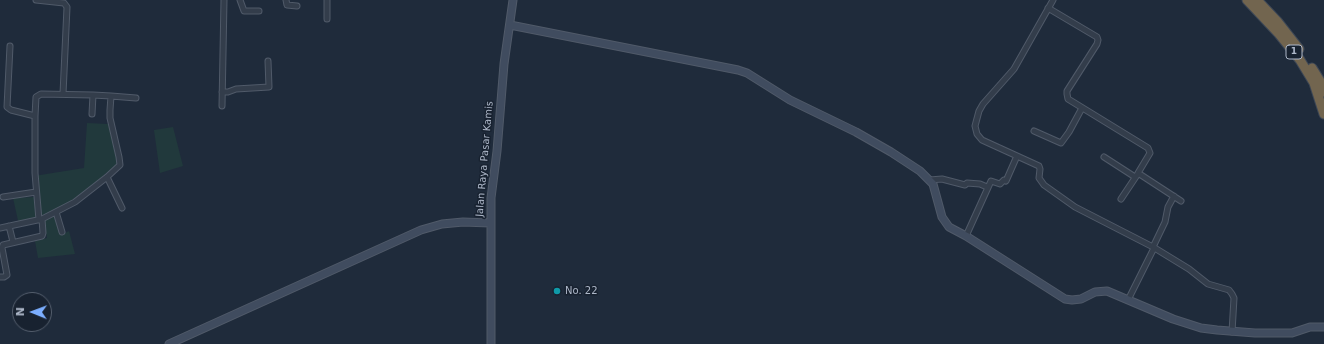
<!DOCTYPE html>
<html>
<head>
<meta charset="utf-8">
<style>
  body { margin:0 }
  #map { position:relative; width:1324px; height:344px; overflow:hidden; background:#1f2b3b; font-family:"DejaVu Sans",sans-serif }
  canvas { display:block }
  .north { position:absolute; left:12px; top:292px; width:40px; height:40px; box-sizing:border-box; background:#182230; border:1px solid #545e6d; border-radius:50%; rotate:271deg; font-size:11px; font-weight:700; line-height:16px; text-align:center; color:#adb7c8 }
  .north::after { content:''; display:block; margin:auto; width:14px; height:18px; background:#7baeff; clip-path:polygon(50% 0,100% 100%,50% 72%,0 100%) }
</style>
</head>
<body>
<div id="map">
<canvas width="1324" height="344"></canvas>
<div class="north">N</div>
</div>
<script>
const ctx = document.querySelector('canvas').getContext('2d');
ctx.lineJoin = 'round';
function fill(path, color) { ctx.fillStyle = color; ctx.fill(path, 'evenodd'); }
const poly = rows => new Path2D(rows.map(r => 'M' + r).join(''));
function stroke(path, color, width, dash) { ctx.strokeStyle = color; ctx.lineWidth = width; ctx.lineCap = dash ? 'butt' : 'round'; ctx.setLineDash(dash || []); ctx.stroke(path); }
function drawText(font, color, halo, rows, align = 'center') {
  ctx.font = font + ' "DejaVu Sans",sans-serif'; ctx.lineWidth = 3; ctx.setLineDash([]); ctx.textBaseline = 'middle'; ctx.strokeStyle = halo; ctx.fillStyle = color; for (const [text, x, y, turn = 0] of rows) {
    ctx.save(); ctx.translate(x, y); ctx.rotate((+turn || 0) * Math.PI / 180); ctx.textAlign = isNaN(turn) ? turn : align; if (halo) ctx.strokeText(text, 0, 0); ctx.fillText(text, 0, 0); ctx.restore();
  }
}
const green = poly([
  [87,123,108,124,122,165,106,173,90,191,56,216,61,235,69,231,75,254,38,258,35,241,47,238,44,220,19,225,13,198,35,197,34,176,84,168],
  [173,127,183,166,160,173,154,130]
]);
const street = poly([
  [36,0,64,3,67,7,63,94],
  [240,0,244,11,259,11],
  [286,0,287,5,297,6],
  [327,0,327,19],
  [1053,0,1014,69,983,104,979,111,975,126,977,134,982,140,1039,166,1040,169,1039,178,1044,185,1075,207,1153,247,1189,269,1208,284,1229,290,1232,294,1234,298,1232,332],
  [1048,8,1097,37,1098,40,1097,44,1067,91,1067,94,1068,99,1148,148,1150,153,1138,173,1181,201],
  [10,46,7,107,11,110,35,116],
  [222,92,228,92,236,89,269,87,268,61],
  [111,96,136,98],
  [222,106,224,0],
  [1034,131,1061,143,1069,132,1082,108],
  [1104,157,1135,177],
  [107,177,122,208],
  [930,180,942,179,965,185,967,183,980,184,987,187],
  [3,197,36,192],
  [1121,199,1137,175],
  [56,212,62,232],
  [42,219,75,202,107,177,120,165,119,157,110,118,110,110,111,96,93,95],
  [39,220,35,173,35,116,36,97,41,94,93,95,92,114],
  [9,226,13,242],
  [0,228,42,219,43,233,42,236,3,245,2,248,7,275,4,277,0,277],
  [966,236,991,181,1000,184,1004,180,1006,181,1017,156],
  [1153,247,1165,222,1168,207,1174,196],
  [1128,300,1154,248]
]);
const secondary = poly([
  [510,25,738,70,747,73,790,100,856,132,891,152,920,171,933,184,942,217,949,227,966,236,1065,299,1072,300,1081,299,1095,292,1107,291,1173,319,1201,328,1217,330,1255,333,1292,333,1310,327,1324,327],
  [169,344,421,230,442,224,463,222,490,223],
  [491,344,491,198,497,151,504,64,513,0]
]);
const highway = poly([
  [1247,0,1279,34,1300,60,1314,83,1324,114],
  [1257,0,1277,21,1299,49],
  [1312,68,1320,81,1324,92]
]);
const markers = [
  [557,291,4,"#0f9aa8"]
];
const shields = [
  [1294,52,16]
];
const shieldNames = [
  ["1",1294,52]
];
const streetNames = [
  ["Jalan Raya Pasar Kamis",485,159,-85]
];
const poiNames = [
  ["No. 22",565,291]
];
fill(green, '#21393c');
stroke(street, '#505a69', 7);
stroke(secondary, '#505a69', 9);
stroke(highway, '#3d4756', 11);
stroke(street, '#333d4b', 5);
stroke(secondary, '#404c5f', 7);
stroke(highway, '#72654f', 9);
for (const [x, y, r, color] of markers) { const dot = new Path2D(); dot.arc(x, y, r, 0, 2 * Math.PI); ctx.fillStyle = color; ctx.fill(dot); stroke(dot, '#182230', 1.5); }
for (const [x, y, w] of shields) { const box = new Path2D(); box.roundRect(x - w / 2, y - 7, w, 14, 3); ctx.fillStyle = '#182230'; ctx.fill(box); stroke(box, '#adb7c8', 1); }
drawText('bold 9px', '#adb7c8', null, shieldNames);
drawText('10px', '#adb7c8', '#182230', streetNames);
drawText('10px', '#adb7c8', '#182230', poiNames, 'left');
</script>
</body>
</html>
